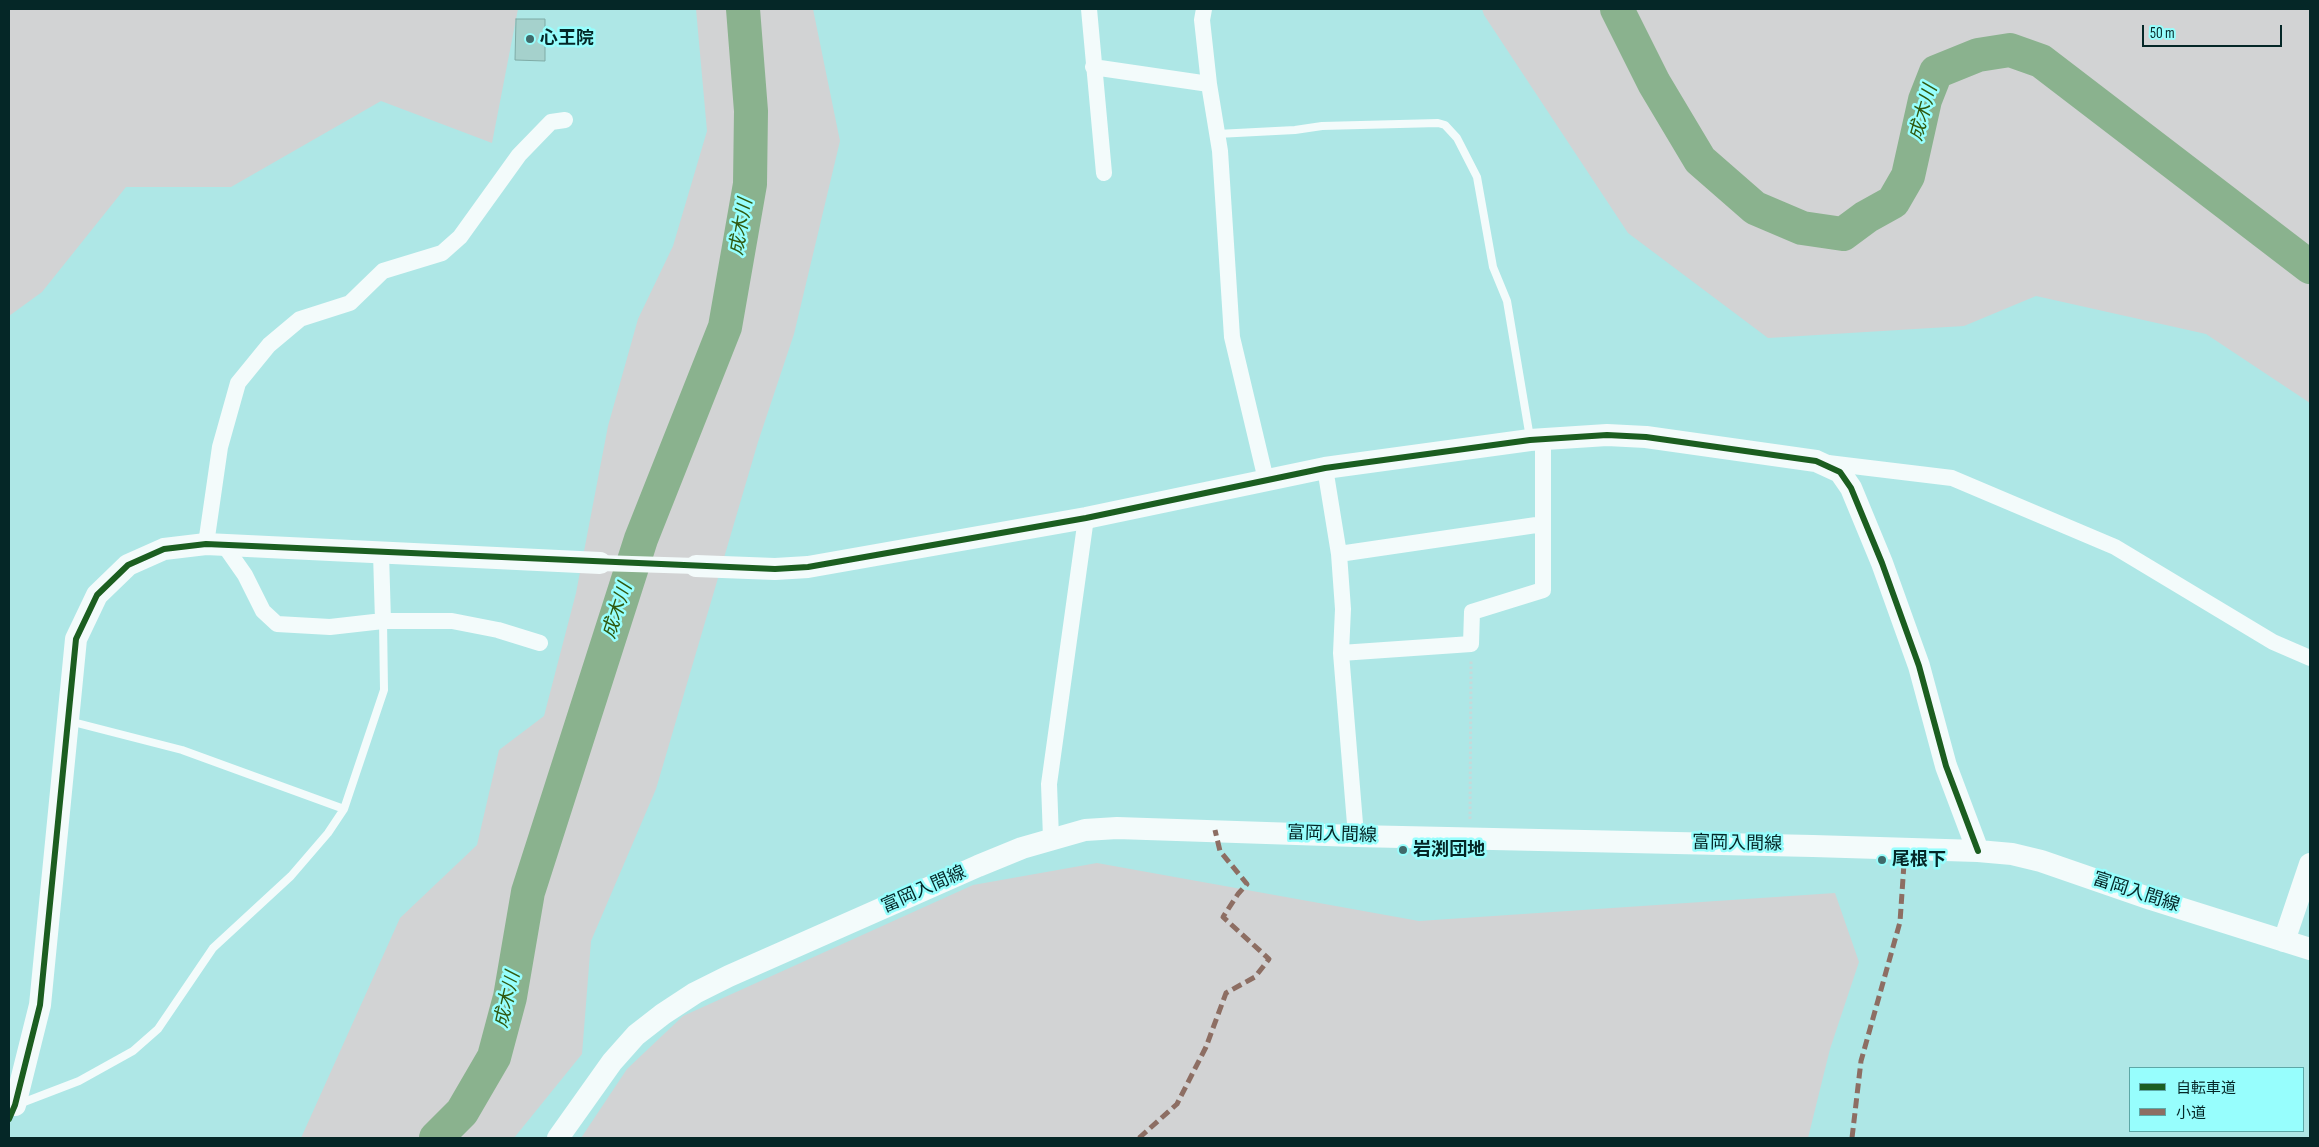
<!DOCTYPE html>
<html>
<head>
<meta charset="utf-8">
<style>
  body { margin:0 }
  #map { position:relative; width:2319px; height:1147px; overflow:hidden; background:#aee7e6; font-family:"Sofia Sans Condensed","Noto Sans JP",sans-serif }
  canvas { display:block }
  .frame { position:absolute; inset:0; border:10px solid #052727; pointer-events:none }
  .legend { position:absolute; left:2129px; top:1067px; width:175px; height:65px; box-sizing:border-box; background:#97fefd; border:1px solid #5da8a7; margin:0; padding:6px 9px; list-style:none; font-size:15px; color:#052727 }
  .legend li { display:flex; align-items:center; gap:10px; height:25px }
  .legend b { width:25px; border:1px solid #5da8a7 }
  .scale { position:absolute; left:2142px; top:25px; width:140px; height:22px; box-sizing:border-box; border:2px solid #052727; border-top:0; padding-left:6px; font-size:15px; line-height:18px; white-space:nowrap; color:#052727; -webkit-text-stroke:4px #97fefd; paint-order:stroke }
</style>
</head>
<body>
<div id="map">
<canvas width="2319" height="1147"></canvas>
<div class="frame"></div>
<ul class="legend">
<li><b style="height:6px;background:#1b5e20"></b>自転車道</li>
<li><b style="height:6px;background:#8d6e63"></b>小道</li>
</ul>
<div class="scale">50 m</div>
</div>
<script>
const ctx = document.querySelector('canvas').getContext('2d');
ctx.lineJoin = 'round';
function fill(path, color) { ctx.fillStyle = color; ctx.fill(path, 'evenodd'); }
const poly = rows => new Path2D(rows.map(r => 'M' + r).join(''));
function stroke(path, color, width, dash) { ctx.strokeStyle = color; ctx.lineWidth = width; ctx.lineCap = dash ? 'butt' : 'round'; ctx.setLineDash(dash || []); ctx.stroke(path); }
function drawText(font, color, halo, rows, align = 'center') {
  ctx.font = font + ' "Sofia Sans Condensed","Noto Sans JP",sans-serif'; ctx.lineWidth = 5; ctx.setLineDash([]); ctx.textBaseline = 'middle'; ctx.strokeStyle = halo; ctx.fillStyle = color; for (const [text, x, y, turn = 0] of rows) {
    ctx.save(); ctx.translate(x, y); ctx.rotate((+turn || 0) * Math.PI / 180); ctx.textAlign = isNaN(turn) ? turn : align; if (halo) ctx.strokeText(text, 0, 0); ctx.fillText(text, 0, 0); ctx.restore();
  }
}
const green = poly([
  [9,9,518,9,492,143,381,101,231,187,126,187,42,292,9,316],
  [696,9,813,9,840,141,794,334,758,442,656,789,591,941,582,1054,514,1138,301,1138,400,918,477,845,499,750,544,716,576,593,608,426,638,319,673,246,707,131],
  [1482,9,2310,9,2310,403,2206,334,2036,296,1964,326,1768,338,1628,233,1484,15],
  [1097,863,1419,921,1835,893,1859,962,1830,1049,1808,1138,581,1138,627,1069,683,1016,973,885]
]);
const river = poly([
  [1617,9,1654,83,1700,160,1755,208,1802,228,1843,234,1866,217,1893,202,1908,176,1925,100,1936,72,1978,55,2010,50,2041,61,2310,267],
  [436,1138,462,1112,494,1057,510,997,528,892,641,539,725,327,750,184,751,111,743,9]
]);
const building = poly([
  [516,19,545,19,545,61,515,60,516,19]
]);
const path = poly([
  [1470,819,1471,660]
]);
const lane = poly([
  [1217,134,1295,130,1322,126,1438,123,1445,125,1457,138,1477,177,1493,267,1507,301,1530,438],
  [69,721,182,750,344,809],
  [19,1104,79,1081,133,1051,158,1029,213,948,291,876,328,833,344,809,384,690,383,621]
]);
const street = poly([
  [1089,9,1104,173],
  [1204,9,1202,20,1209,84,1220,151,1232,337,1266,480],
  [1093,67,1209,84],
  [1828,463,1952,478,2115,547,2273,642,2310,658],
  [1325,468,1339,554,1343,609,1341,653,1356,836],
  [206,544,220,447,238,383,269,345,300,319,350,303,383,271,442,253,460,237,519,155,551,122,565,120],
  [224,545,245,575,263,611,277,624,330,627,383,621,452,621,498,630,540,643],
  [381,553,383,621],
  [1339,554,1543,524],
  [600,563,696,566],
  [1341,653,1471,644,1472,612,1543,590,1543,439],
  [1051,838,1049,784,1086,518]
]);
const secondary = poly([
  [696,566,775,569,808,567,1086,518,1325,468,1530,440,1607,435,1646,437,1816,461,1840,472,1851,488,1882,563,1919,666,1946,766,1978,851],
  [2284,941,2310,864],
  [15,1105,40,1005,76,639,97,595,128,565,164,549,206,544,600,563],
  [558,1138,612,1062,636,1035,663,1014,695,993,729,976,978,866,1022,848,1085,830,1117,828,1356,836,1813,846,1978,851,2012,854,2041,861,2151,899,2310,949]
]);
const quiet = poly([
  [1139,1138,1177,1104,1206,1047,1226,993,1255,977,1269,959,1223,917,1238,894,1247,884,1220,851,1215,830],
  [1852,1138,1861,1061,1900,922,1905,849]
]);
const cycleway = poly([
  [9,1119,15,1105,40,1005,76,639,97,595,128,565,164,549,206,544,775,569,808,567,1086,518,1325,468,1530,440,1607,435,1646,437,1816,461,1840,472,1851,488,1882,563,1919,666,1946,766,1978,851]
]);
const markers = [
  [530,39,5,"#406a6a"],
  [1403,850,5,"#406a6a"],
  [1882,860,5,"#406a6a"]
];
const poiNames = [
  ["心王院",540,39],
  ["岩渕団地",1413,850],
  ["尾根下",1892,860]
];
const streetNames = [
  ["富岡入間線",1332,835,2],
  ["富岡入間線",1737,844,1],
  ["富岡入間線",924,890,-24],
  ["富岡入間線",2136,893,18]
];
const waterNames = [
  ["成木川",1924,113,-74],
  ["成木川",742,227,-80],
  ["成木川",618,611,-72],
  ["成木川",508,1000,-77]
];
fill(green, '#d2d3d4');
stroke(river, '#8ab28e', 34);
fill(building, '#a5d1cc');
stroke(building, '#7faba6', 1);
stroke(path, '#c7d9d9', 3, [2.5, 2.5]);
stroke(lane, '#f3fbfb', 8);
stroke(street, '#f3fbfb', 16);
stroke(secondary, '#f3fbfb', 22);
stroke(quiet, '#8d6e63', 5, [10, 5]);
stroke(cycleway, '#1b5e20', 6);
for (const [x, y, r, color] of markers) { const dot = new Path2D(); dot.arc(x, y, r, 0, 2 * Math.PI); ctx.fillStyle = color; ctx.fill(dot); stroke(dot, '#97fefd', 2); }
drawText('bold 18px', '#052727', '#97fefd', poiNames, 'left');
drawText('18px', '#052727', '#97fefd', streetNames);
drawText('italic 19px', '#30590f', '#97fefd', waterNames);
</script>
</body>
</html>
